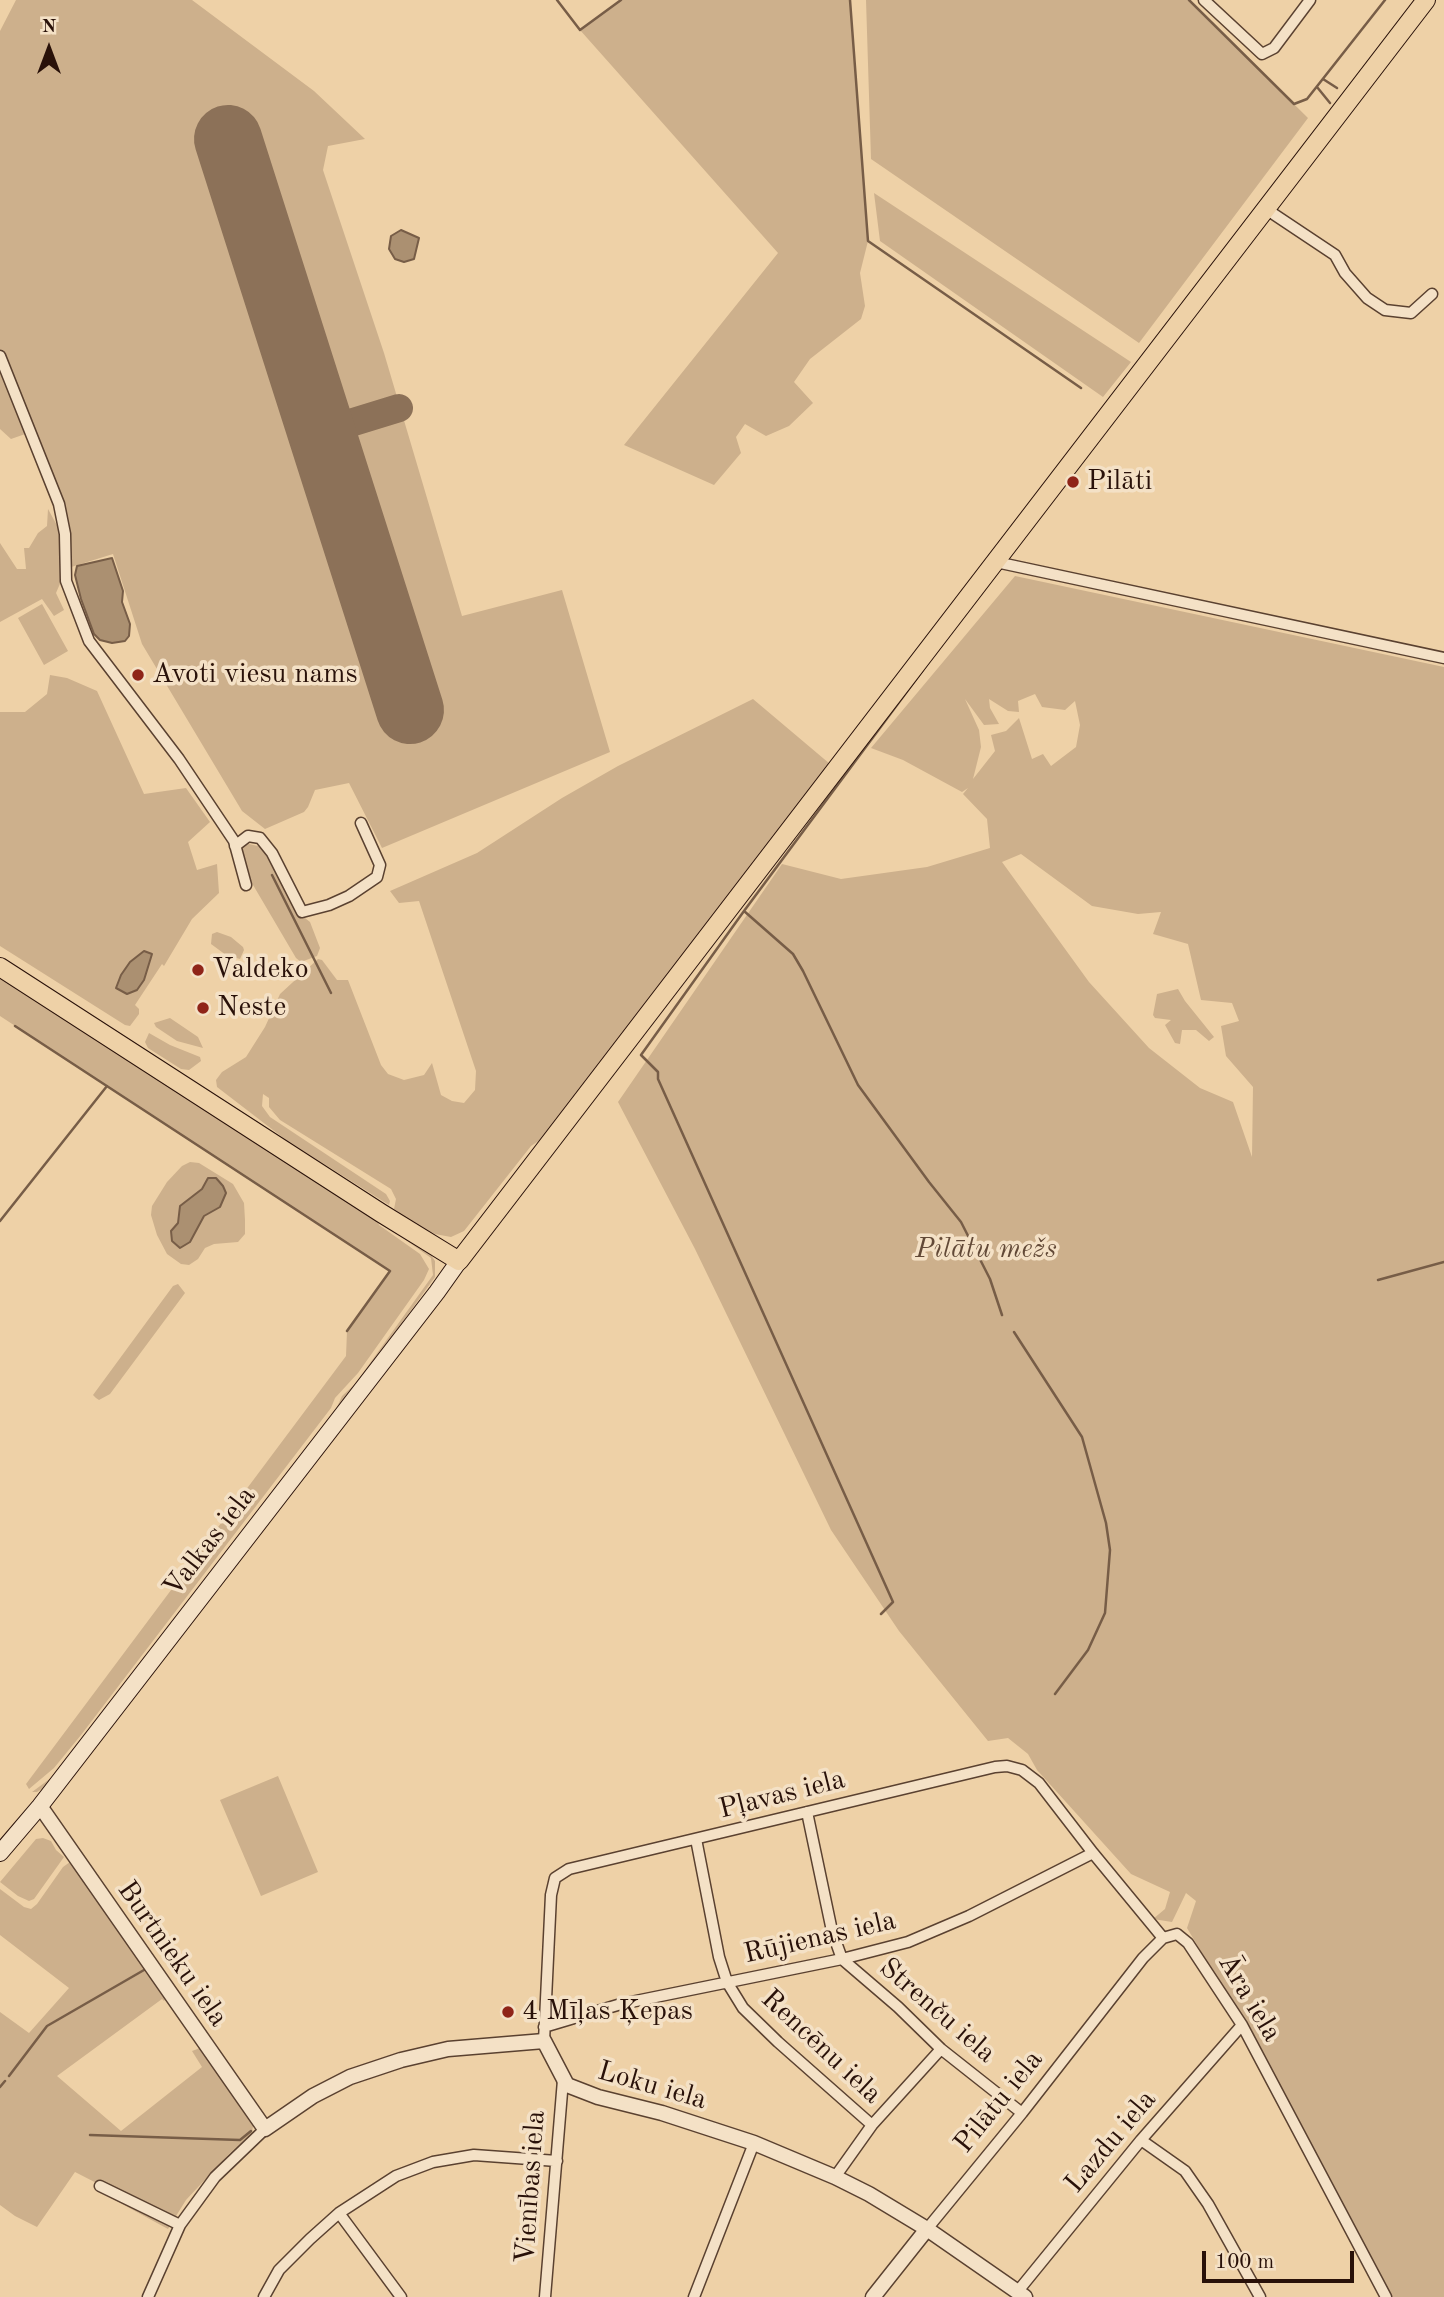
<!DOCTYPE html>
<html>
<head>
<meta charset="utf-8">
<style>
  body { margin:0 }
  #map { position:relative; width:1444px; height:2297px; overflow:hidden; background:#eed1a7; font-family:"Old Standard TT",serif }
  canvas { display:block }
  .north { position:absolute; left:14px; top:14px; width:70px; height:70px; -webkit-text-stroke:5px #f4e1c6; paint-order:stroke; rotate:0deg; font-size:19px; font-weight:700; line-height:28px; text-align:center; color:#291109 }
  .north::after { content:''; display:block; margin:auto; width:24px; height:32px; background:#291109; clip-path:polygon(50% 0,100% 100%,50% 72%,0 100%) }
  .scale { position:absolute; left:1202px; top:2251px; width:152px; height:32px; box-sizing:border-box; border:4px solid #291109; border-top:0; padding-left:9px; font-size:21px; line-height:24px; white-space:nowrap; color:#291109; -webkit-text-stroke:5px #f4e1c6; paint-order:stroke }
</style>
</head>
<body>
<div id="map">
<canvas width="1444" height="2297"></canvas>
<div class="north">N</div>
<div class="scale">100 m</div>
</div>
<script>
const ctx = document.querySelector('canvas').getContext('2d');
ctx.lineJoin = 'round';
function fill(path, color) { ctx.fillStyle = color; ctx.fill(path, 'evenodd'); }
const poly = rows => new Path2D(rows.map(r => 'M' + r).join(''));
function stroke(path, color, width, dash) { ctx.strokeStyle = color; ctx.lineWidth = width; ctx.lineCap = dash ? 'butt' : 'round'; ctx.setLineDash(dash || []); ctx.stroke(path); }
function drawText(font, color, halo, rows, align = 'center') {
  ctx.font = font + ' "Old Standard TT",serif'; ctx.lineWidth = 7; ctx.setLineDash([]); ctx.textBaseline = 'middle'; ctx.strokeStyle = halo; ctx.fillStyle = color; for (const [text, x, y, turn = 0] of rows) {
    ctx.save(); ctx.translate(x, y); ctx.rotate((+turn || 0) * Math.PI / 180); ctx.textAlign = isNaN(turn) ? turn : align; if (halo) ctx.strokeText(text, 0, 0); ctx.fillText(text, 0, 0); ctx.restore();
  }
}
const green = poly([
  [16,0,192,0,314,91,365,139,328,146,323,170,384,353,462,616,562,590,610,752,382,848,349,783,315,790,308,807,304,812,265,829,242,811,142,644,113,554,68,568,67,514,35,436,28,433,11,439,0,429,0,31],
  [621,0,850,0,868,241,860,273,865,306,861,319,810,359,794,382,813,403,789,426,766,436,745,424,736,437,741,453,714,485,624,445,778,253,580,30],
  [866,0,1189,0,1308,118,1139,343,871,159],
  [874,193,1131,362,1103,397,880,241],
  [48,509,59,529,62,579,56,593,64,610,54,616,42,599,0,622,0,543,17,569,26,569,24,548,29,548,38,533,47,526],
  [1015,576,1444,667,1444,2297,1392,2297,1245,2025,1187,1928,1196,1901,1186,1893,1172,1922,1153,1919,1165,1909,1170,1892,1131,1874,1037,1770,1028,1754,1008,1738,988,1741,899,1631,831,1530,695,1249,618,1102,782,864,841,879,927,867,990,848,987,819,963,794,968,788,962,792,903,760,871,748],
  [1035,694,1042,707,1065,710,1075,701,1080,725,1076,747,1051,766,1043,754,1032,759,1019,718,1006,731,991,735,995,751,973,779,981,747,979,730,965,699,984,725,999,724,990,708,989,699,1008,711,1019,712,1018,701],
  [1021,854,1092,906,1138,914,1161,912,1153,934,1188,944,1201,1000,1232,1003,1239,1021,1221,1026,1226,1056,1253,1087,1252,1157,1233,1102,1200,1088,1149,1048,1089,982,1002,862],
  [42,604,68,651,44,665,18,618],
  [50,675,67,678,97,691,144,794,186,788,210,822,188,842,197,870,217,864,219,893,192,919,164,966,162,964,135,1005,139,1009,139,1014,130,1026,125,1025,0,946,0,712,25,712,47,694],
  [753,699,830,764,543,1138,531,1146,464,1231,451,1237,435,1234,420,1227,394,1209,396,1199,391,1189,280,1120,269,1107,269,1098,263,1094,262,1106,270,1117,386,1194,390,1201,389,1205,286,1140,217,1087,216,1080,222,1072,246,1057,265,1027,280,994,318,959,322,960,337,980,348,980,381,1065,388,1074,404,1080,424,1075,432,1063,441,1095,452,1101,464,1103,475,1090,476,1071,419,901,399,903,390,891,477,853,562,798,618,766],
  [249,844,262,847,295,910,310,922,320,948,317,956,301,962,296,958,246,873,239,853,243,846],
  [217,932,231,937,243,947,244,950,240,959,226,955,211,944,212,934],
  [0,976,123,1054,179,1093,377,1219,379,1225,420,1254,429,1269,424,1280,358,1373,335,1398,331,1408,81,1735,54,1768,29,1789,26,1784,346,1356,347,1331,389,1271,0,1016],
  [1178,989,1185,1001,1214,1037,1209,1041,1196,1030,1182,1030,1180,1044,1175,1043,1165,1025,1171,1020,1155,1018,1153,1015,1157,994],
  [170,1018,198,1037,203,1048,177,1041,156,1027,154,1023],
  [149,1033,170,1045,200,1057,201,1061,189,1070,181,1069,148,1048,145,1042],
  [190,1162,199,1163,233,1184,244,1203,245,1220,245,1234,238,1242,214,1244,205,1248,198,1259,189,1265,181,1264,167,1254,157,1235,151,1215,152,1206,167,1182,182,1166],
  [383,1221,431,1255,435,1261,435,1277,353,1391,125,1688,45,1787,37,1792,32,1792,51,1778,124,1687,333,1416,342,1396,355,1384,433,1275,431,1258,382,1223],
  [178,1284,185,1293,110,1394,99,1400,96,1398,93,1395,173,1286],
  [278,1776,318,1872,261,1896,220,1800],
  [43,1838,51,1841,56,1850,64,1857,34,1899,29,1901,18,1896,0,1882,36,1839],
  [70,1862,166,1998,164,2001,162,1999,57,2076,121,2131,202,2067,192,2051,200,2048,253,2126,252,2133,229,2154,186,2200,168,2229,111,2198,114,2192,75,2172,37,2227,15,2216,0,2205,0,2012,29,2033,69,1988,0,1935,0,1889,24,1907,31,1909,37,1904,63,1867]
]);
const water = poly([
  [401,230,419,238,414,259,404,262,395,259,389,249,391,236,401,230],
  [112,558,123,591,122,602,130,624,129,636,125,641,112,643,100,640,94,634,81,599,75,575,77,566,112,558],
  [144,951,152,954,144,980,137,990,127,994,116,988,121,975,130,962,144,951],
  [208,1178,216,1178,223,1186,226,1193,220,1207,204,1216,190,1242,180,1248,172,1241,171,1231,178,1223,180,1206,202,1189,208,1178]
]);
const stream = poly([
  [557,0,580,30,621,0],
  [850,0,868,241,1081,388],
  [1189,0,1294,104,1307,99,1385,0],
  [1323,79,1337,88],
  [1317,87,1330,103],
  [272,875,331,993],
  [744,911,793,954,803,971,858,1085,929,1182,961,1222,990,1279,1002,1315],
  [15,1026,390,1271,347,1331],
  [0,1221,107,1086],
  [1378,1280,1444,1262],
  [1014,1332,1082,1437,1106,1523,1110,1550,1105,1613,1088,1650,1055,1694],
  [881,1614,893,1602,658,1079,658,1072,641,1055,744,911,923,670],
  [9,2076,47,2026,144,1970],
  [0,2087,5,2081],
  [90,2135,240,2140,251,2131]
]);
const taxiway = poly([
  [321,432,399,408]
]);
const runway = poly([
  [228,139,410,710]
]);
const minor = poly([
  [1204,0,1262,54,1274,48,1310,0],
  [1266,209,1335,255,1345,273,1367,298,1385,310,1411,313,1432,294],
  [0,356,59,504,65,534,66,581,89,641,179,759,234,841,246,885],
  [996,562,1444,658],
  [235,846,248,836,260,838,272,853,302,912,329,905,349,896,377,877,380,865,361,823],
  [807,1812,832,1931,842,1959,898,2007,941,2049,1022,2113],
  [696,1839,719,1957,727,1982,743,2008,778,2042,872,2125],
  [544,2027,621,2004,842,1959,908,1942,969,1916,1093,1853],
  [544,2041,551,1895,555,1878,569,1869,995,1767,1007,1766,1022,1770,1039,1783,1093,1853,1163,1938,1177,1934,1188,1943,1242,2025,1386,2297],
  [1141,2140,1185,2171,1208,2204,1260,2297],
  [835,2177,872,2125,941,2049],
  [100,2186,180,2225],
  [339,2213,401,2297],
  [927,2229,1022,2113,1143,1958,1163,1938],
  [1018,2291,1141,2140,1242,2025],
  [148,2297,180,2225,215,2177,265,2129],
  [264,2297,279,2270,310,2239,339,2213,396,2176,433,2162,474,2155,557,2161],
  [545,2297,563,2080],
  [694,2297,754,2143]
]);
const tertiary = poly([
  [40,1806,265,2129,313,2096,350,2077,401,2060,448,2049,544,2041,567,2085,598,2097,662,2113,754,2143,835,2177,869,2194,927,2229,1025,2297],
  [873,2297,927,2229]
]);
const secondary = poly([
  [0,1853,40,1806,437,1292,459,1261]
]);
const trunk = poly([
  [0,967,381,1213,459,1261,1426,0]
]);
const markers = [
  [1073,482,7,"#8f2418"],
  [138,675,7,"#8f2418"],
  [198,970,7,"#8f2418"],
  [203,1008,7,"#8f2418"],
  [508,2012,7,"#8f2418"]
];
const poiNames = [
  ["Pilāti",1087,482],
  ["Avoti viesu nams",152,675],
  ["Valdeko",212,970],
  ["Neste",217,1008],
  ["4 Mīļas Ķepas",522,2012]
];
const parkNames = [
  ["Pilātu mežs",986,1250]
];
const streetNames = [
  ["Valkas iela",210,1542,-52],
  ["Pļavas iela",782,1795,-14],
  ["Rūjienas iela",820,1938,-13],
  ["Burtnieku iela",172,1954,55],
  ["Āra iela",1249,1998,59],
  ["Strenču iela",937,2011,41],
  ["Rencēnu iela",821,2047,43],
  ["Loku iela",652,2086,16],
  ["Pilātu iela",999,2102,-51],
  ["Lazdu iela",1111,2142,-50],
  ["Vienības iela",531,2187,-86]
];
fill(green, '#cdb08c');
fill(water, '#ab9071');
stroke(water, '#775d47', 2);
stroke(stream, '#775d47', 2.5);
stroke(taxiway, '#8c7158', 28);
stroke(runway, '#8c7158', 68);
stroke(minor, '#5a4130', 13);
stroke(tertiary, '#5a4130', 17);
stroke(secondary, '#291109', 18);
stroke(trunk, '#291109', 20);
stroke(minor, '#f4e1c6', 10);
stroke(tertiary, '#f4e1c6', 14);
stroke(secondary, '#f4e1c6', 16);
stroke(trunk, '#eed1a7', 18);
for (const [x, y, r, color] of markers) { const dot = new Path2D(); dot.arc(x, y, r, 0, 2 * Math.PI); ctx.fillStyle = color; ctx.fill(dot); stroke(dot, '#f4e1c6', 2.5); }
drawText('28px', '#291109', '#f4e1c6', poiNames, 'left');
drawText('italic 28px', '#624937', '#f4e1c6', parkNames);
drawText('28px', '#291109', '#f4e1c6', streetNames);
</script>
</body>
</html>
